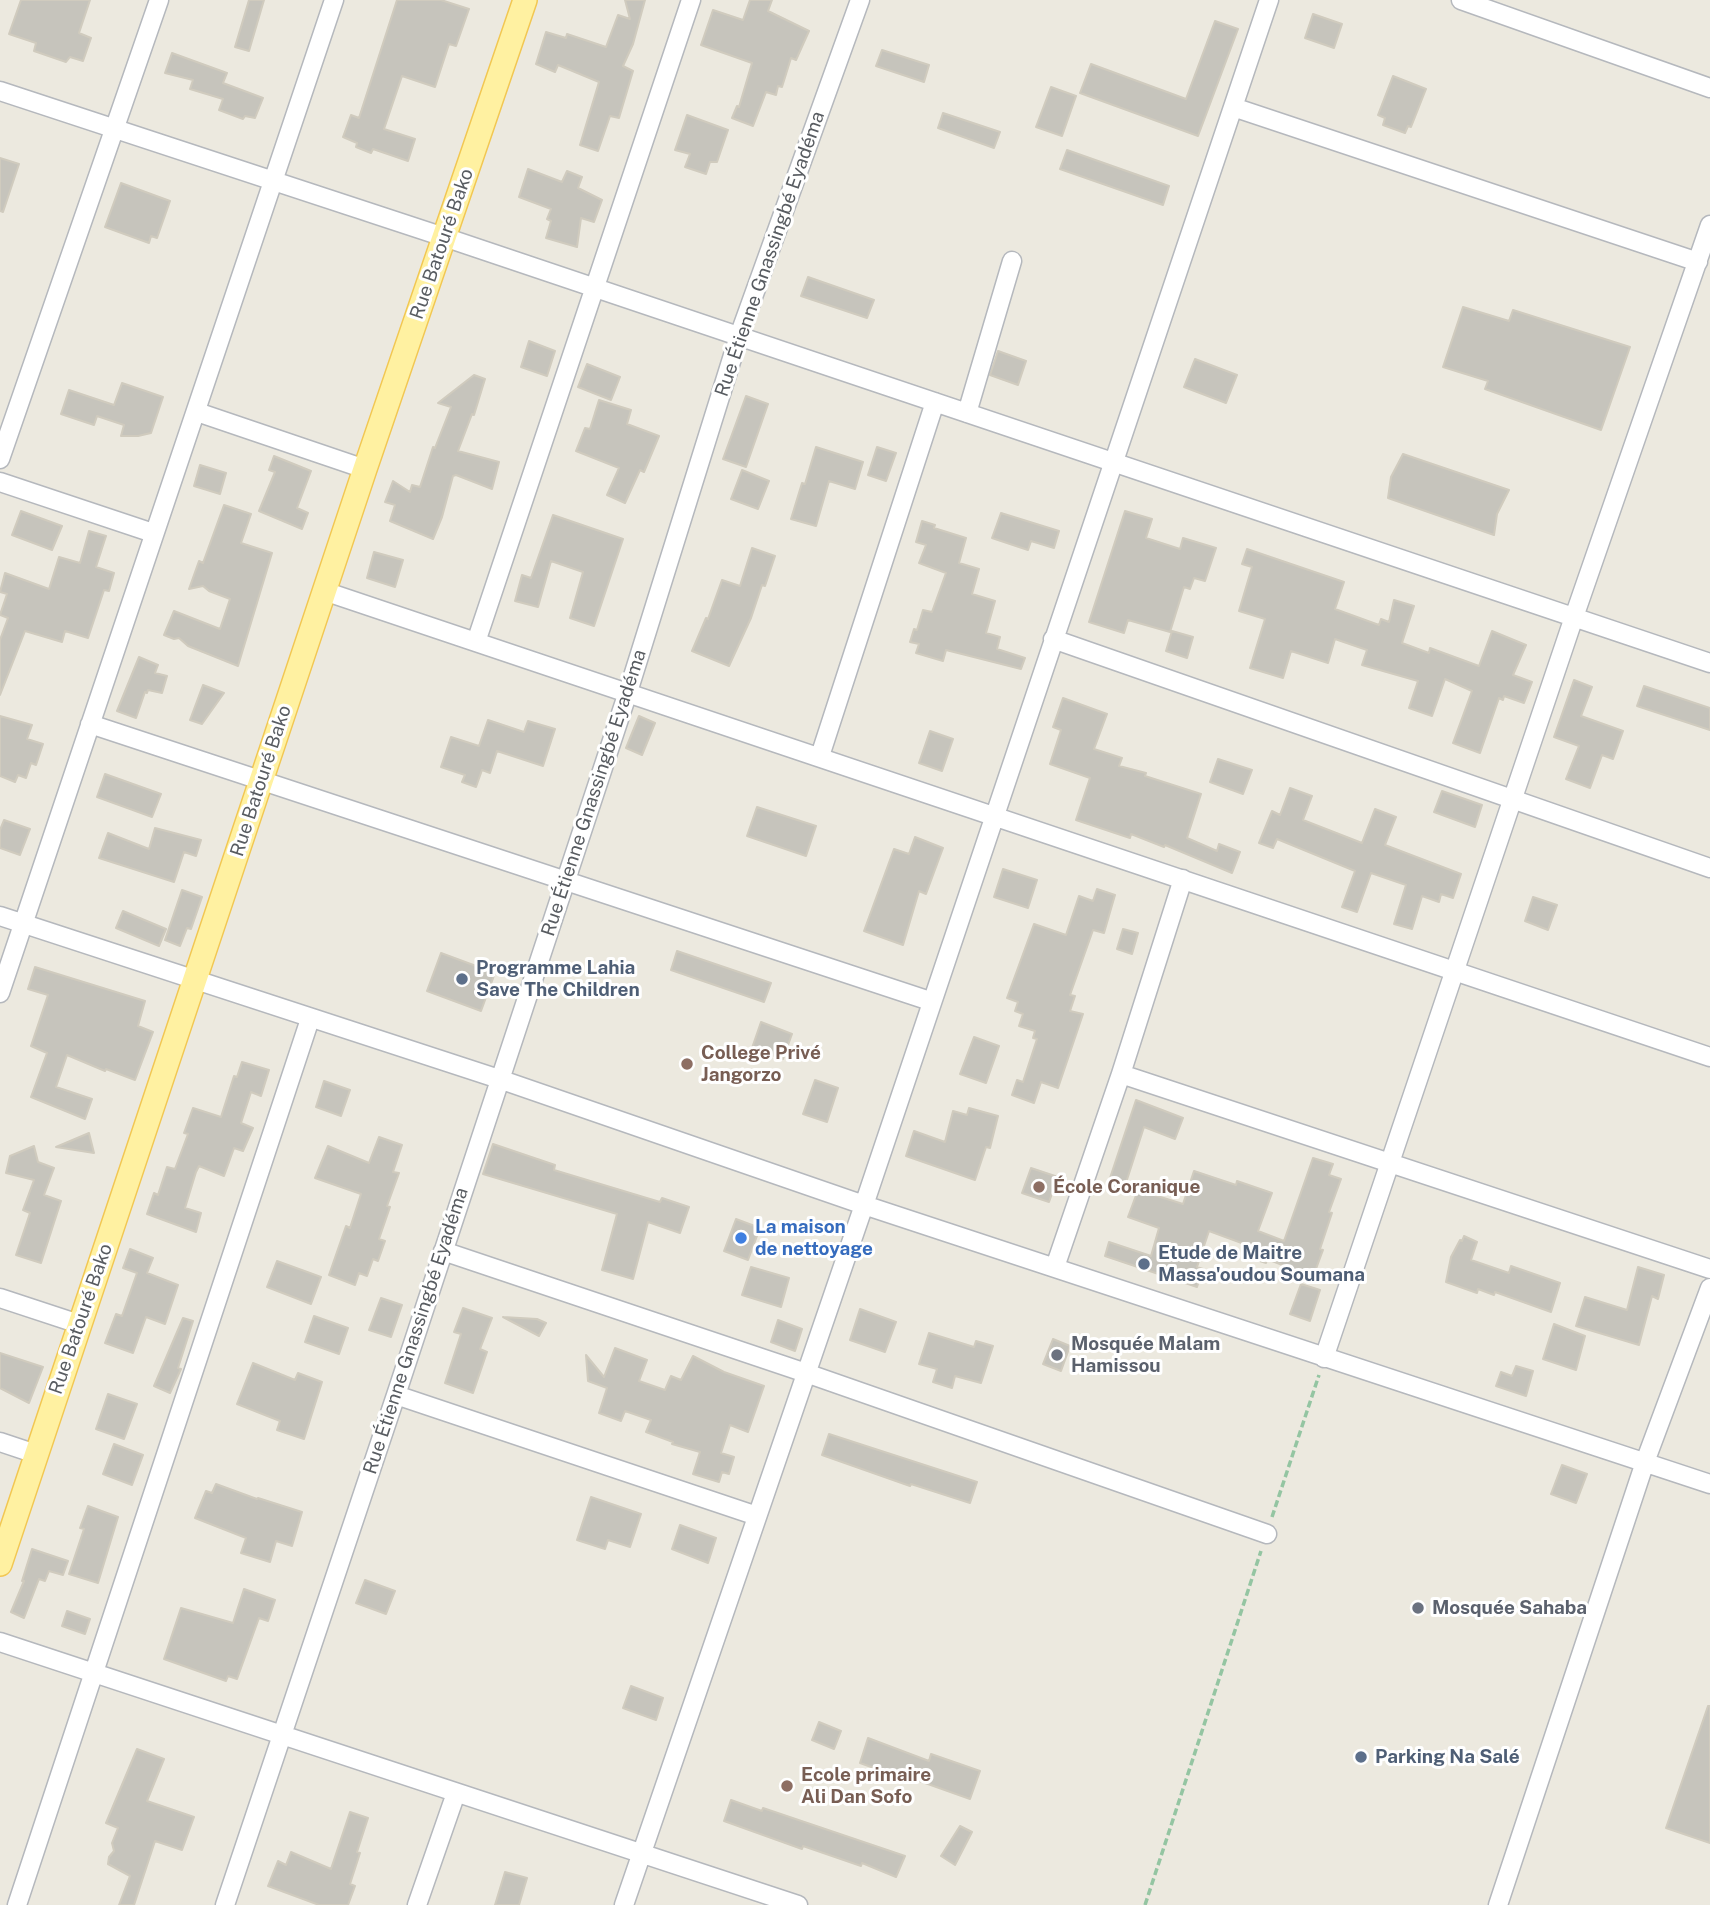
<!DOCTYPE html>
<html>
<head>
<meta charset="utf-8">
<style>
  body { margin:0 }
  canvas { display:block; background:#ece9df }
</style>
</head>
<body>
<canvas width="1710" height="1905"></canvas>
<script>
const ctx = document.querySelector('canvas').getContext('2d');
ctx.lineJoin = 'round';
function fill(path, color) { ctx.fillStyle = color; ctx.fill(path, 'evenodd'); }
const poly = rows => new Path2D(rows.map(r => 'M' + r).join(''));
function stroke(path, color, width, dash) { ctx.strokeStyle = color; ctx.lineWidth = width; ctx.lineCap = dash ? 'butt' : 'round'; ctx.setLineDash(dash || []); ctx.stroke(path); }
function drawText(font, color, halo, rows, align = 'center') {
  ctx.font = font + ' "Public Sans",sans-serif'; ctx.lineWidth = 6; ctx.setLineDash([]); ctx.textBaseline = 'middle'; ctx.strokeStyle = halo; ctx.fillStyle = color; for (const [text, x, y, turn = 0] of rows) {
    ctx.save(); ctx.translate(x, y); ctx.rotate((+turn || 0) * Math.PI / 180); ctx.textAlign = isNaN(turn) ? turn : align; if (halo) ctx.strokeText(text, 0, 0); ctx.fillText(text, 0, 0); ctx.restore();
  }
}
const building = poly([
  [21,0,90,0,79,33,91,38,83,61,70,57,66,62,34,51,36,43,9,34,21,0],
  [249,0,264,0,249,51,235,47,249,0],
  [397,0,441,0,469,9,456,46,449,44,435,87,402,76,384,129,415,139,408,161,373,149,371,153,356,147,357,143,343,137,351,115,359,118,397,0],
  [625,0,645,0,633,44,623,66,633,71,619,118,610,116,598,151,580,145,599,82,558,65,555,72,536,64,546,32,566,38,567,34,606,47,618,15,630,19,625,0],
  [750,0,772,0,768,11,809,31,796,60,791,58,782,87,778,86,776,95,766,92,753,126,732,118,737,106,739,107,752,63,701,45,713,10,743,20,750,0],
  [1313,14,1342,24,1334,48,1305,38,1313,14],
  [1215,21,1238,29,1198,136,1080,93,1091,64,1186,99,1215,21],
  [882,50,929,65,924,82,876,66,882,50],
  [172,53,227,73,223,83,263,98,255,118,245,116,243,119,219,110,223,99,190,89,193,80,165,73,172,53],
  [1393,76,1426,89,1411,127,1408,126,1405,133,1383,125,1385,118,1378,115,1393,76],
  [1051,87,1076,96,1062,136,1036,127,1051,87],
  [943,113,1000,132,994,148,938,128,943,113],
  [687,115,728,130,717,162,710,162,706,174,685,167,690,154,675,150,687,115],
  [1067,150,1169,186,1163,205,1060,169,1067,150],
  [0,158,19,164,3,212,0,211,0,158],
  [528,169,562,182,567,171,582,177,578,188,602,200,594,222,581,218,577,247,546,238,551,221,547,219,551,209,519,197,528,169],
  [121,183,170,201,157,238,151,236,149,243,105,227,121,183],
  [808,277,874,300,867,318,801,296,808,277],
  [1463,307,1509,321,1513,310,1630,347,1601,430,1485,389,1488,381,1443,367,1463,307],
  [529,341,555,351,547,376,521,367,529,341],
  [998,351,1026,361,1018,385,990,375,998,351],
  [1195,359,1237,375,1226,403,1184,387,1195,359],
  [587,364,620,377,611,400,578,387,587,364],
  [474,375,485,379,474,415,472,414,458,451,499,462,492,489,456,475,453,476,442,517,433,539,390,521,395,505,385,502,393,481,410,492,412,485,420,487,433,447,435,448,451,407,438,403,474,375],
  [122,383,163,397,151,433,138,436,121,436,124,425,97,416,94,425,61,414,69,390,114,405,122,383],
  [746,396,768,404,746,467,723,459,746,396],
  [599,400,631,410,627,424,659,436,644,472,640,470,625,503,607,495,619,468,576,451,585,428,590,429,599,400],
  [816,447,863,462,855,489,829,481,816,526,791,519,802,483,805,484,816,447],
  [877,447,896,453,886,481,868,475,877,447],
  [1403,454,1509,490,1497,514,1494,535,1388,498,1391,477,1403,454],
  [274,456,311,471,297,508,308,513,302,529,259,511,275,472,269,470,274,456],
  [200,465,226,473,220,494,194,486,200,465],
  [742,470,769,481,758,509,731,499,742,470],
  [224,505,251,514,241,543,272,553,238,666,188,646,179,638,174,639,164,635,174,611,220,629,230,599,209,591,203,586,189,589,199,561,203,563,224,505],
  [21,511,62,526,52,550,12,535,21,511],
  [1125,511,1152,519,1146,538,1180,549,1183,538,1216,548,1205,581,1194,578,1190,589,1184,587,1170,632,1128,620,1124,633,1089,622,1125,511],
  [1001,513,1059,531,1054,548,1031,541,1028,550,992,538,1001,513],
  [553,515,623,539,594,626,570,618,583,572,551,561,538,607,515,601,522,575,531,578,553,515],
  [922,521,935,525,934,528,966,538,959,563,979,569,972,594,995,601,986,633,1000,637,997,649,1025,658,1021,669,946,650,943,661,916,653,919,644,910,642,914,629,917,630,923,610,932,612,946,573,919,563,926,545,916,542,922,521],
  [89,531,106,536,96,567,114,573,109,591,104,590,88,638,65,631,62,642,25,631,0,695,0,640,8,618,0,615,7,594,0,592,5,573,49,589,59,557,80,563,89,531],
  [752,548,775,556,765,586,762,585,751,618,729,666,692,651,706,618,708,619,722,580,740,586,752,548],
  [1247,549,1344,582,1335,609,1379,625,1381,619,1389,622,1394,600,1414,606,1402,643,1429,653,1430,648,1479,666,1492,631,1526,645,1513,675,1532,682,1524,703,1504,696,1503,700,1499,698,1480,753,1453,743,1472,691,1445,679,1432,716,1409,708,1418,681,1362,665,1367,650,1335,639,1328,663,1291,651,1283,678,1250,668,1265,619,1239,611,1252,567,1242,564,1247,549],
  [374,552,403,560,395,587,367,578,374,552],
  [1172,631,1193,637,1187,658,1166,651,1172,631],
  [139,657,158,665,155,673,167,676,162,693,148,690,147,693,145,692,136,718,117,711,139,657],
  [1574,680,1592,687,1581,716,1623,731,1613,759,1602,755,1590,788,1566,779,1579,746,1554,737,1574,680],
  [203,685,224,693,202,724,190,720,203,685],
  [1644,686,1710,708,1710,730,1637,706,1644,686],
  [1063,698,1107,714,1094,749,1122,758,1119,766,1146,773,1145,776,1201,794,1187,838,1217,851,1219,844,1240,852,1232,873,1165,845,1164,847,1131,834,1130,838,1076,820,1090,778,1050,764,1061,730,1053,727,1063,698],
  [0,716,32,725,27,739,43,744,36,765,31,763,26,778,18,775,15,782,0,776,0,716],
  [639,716,655,723,642,755,626,748,639,716],
  [488,720,524,732,528,721,555,729,543,766,497,751,490,773,482,770,476,787,462,782,465,775,441,767,451,737,479,746,488,720],
  [930,731,953,739,942,771,919,763,930,731],
  [1218,759,1252,770,1243,794,1210,782,1218,759],
  [105,774,161,794,152,817,97,797,105,774],
  [1290,788,1312,796,1303,820,1362,843,1375,809,1396,817,1385,845,1461,874,1453,898,1441,894,1439,902,1422,896,1412,929,1394,924,1406,885,1371,873,1357,912,1342,907,1355,871,1277,839,1273,848,1259,843,1272,811,1280,815,1290,788],
  [1442,791,1482,805,1475,827,1434,812,1442,791],
  [757,807,816,826,806,856,747,836,757,807],
  [4,820,30,829,20,855,0,848,0,830,4,820],
  [155,828,201,840,196,856,184,852,174,882,99,858,108,833,149,849,155,828],
  [915,837,943,848,926,894,919,891,903,945,864,931,894,849,909,854,915,837],
  [1003,869,1037,880,1028,908,994,897,1003,869],
  [1097,889,1115,895,1104,933,1093,930,1070,995,1075,996,1070,1011,1083,1014,1058,1088,1041,1082,1034,1103,1012,1095,1017,1080,1023,1082,1037,1039,1033,1038,1035,1031,1019,1026,1023,1014,1015,1011,1018,1002,1007,998,1034,924,1066,935,1079,896,1093,901,1097,889],
  [182,890,202,897,191,929,187,928,180,946,165,940,182,890],
  [1533,897,1557,905,1548,930,1525,921,1533,897],
  [123,911,166,929,159,946,116,928,123,911],
  [1123,929,1138,933,1132,954,1117,949,1123,929],
  [677,951,771,983,764,1002,671,970,677,951],
  [441,953,495,973,481,1011,427,991,441,953],
  [35,967,145,1001,138,1026,153,1032,135,1080,106,1069,105,1071,67,1055,56,1087,92,1099,85,1119,31,1097,47,1053,31,1046,48,995,28,989,35,967],
  [761,1022,792,1034,783,1059,752,1048,761,1022],
  [974,1037,999,1046,986,1083,960,1074,974,1037],
  [242,1062,269,1070,261,1096,251,1092,241,1123,253,1128,243,1151,234,1148,224,1176,199,1166,196,1172,185,1208,201,1213,196,1232,147,1214,154,1193,158,1195,167,1167,175,1169,188,1134,184,1133,193,1108,221,1117,234,1076,237,1077,242,1062],
  [815,1080,838,1088,827,1122,803,1114,815,1080],
  [324,1081,350,1090,341,1116,316,1107,324,1081],
  [1136,1100,1183,1118,1175,1139,1144,1127,1124,1189,1108,1184,1136,1100],
  [969,1108,998,1116,990,1148,986,1147,975,1180,906,1156,914,1131,945,1142,953,1111,967,1115,969,1108],
  [89,1133,94,1153,56,1147,89,1133],
  [379,1137,402,1145,393,1172,399,1173,387,1206,390,1207,379,1239,385,1241,378,1261,373,1259,367,1276,359,1273,355,1285,329,1275,346,1226,350,1228,361,1194,315,1178,328,1146,369,1163,379,1137],
  [493,1144,555,1165,554,1170,660,1202,662,1198,689,1207,680,1233,648,1222,633,1279,602,1270,617,1214,483,1174,493,1144],
  [34,1146,38,1162,54,1168,44,1195,61,1201,41,1263,16,1255,30,1213,23,1210,34,1180,6,1173,10,1156,34,1146],
  [1313,1158,1333,1164,1329,1175,1341,1179,1329,1212,1332,1213,1320,1249,1323,1250,1313,1277,1267,1259,1266,1263,1244,1256,1247,1245,1209,1231,1197,1267,1203,1269,1197,1287,1105,1256,1109,1242,1151,1256,1159,1228,1128,1217,1138,1190,1183,1204,1194,1171,1236,1185,1237,1181,1272,1193,1258,1231,1284,1241,1313,1158],
  [1031,1168,1058,1177,1049,1202,1022,1193,1031,1168],
  [736,1219,760,1228,748,1260,724,1251,736,1219],
  [1464,1236,1477,1242,1471,1260,1509,1273,1511,1266,1560,1283,1551,1312,1495,1292,1494,1295,1478,1289,1477,1293,1446,1282,1451,1257,1460,1240,1462,1241,1464,1236],
  [130,1249,153,1258,147,1273,178,1285,165,1324,146,1317,133,1353,105,1343,116,1314,122,1316,137,1273,123,1268,130,1249],
  [277,1261,321,1277,311,1304,267,1287,277,1261],
  [751,1267,789,1278,781,1307,742,1295,751,1267],
  [1638,1267,1664,1275,1658,1299,1652,1296,1639,1345,1576,1326,1585,1297,1627,1310,1638,1267],
  [1301,1284,1320,1290,1310,1321,1290,1314,1301,1284],
  [381,1298,402,1305,391,1337,369,1330,381,1298],
  [463,1308,492,1318,480,1349,487,1352,473,1393,445,1383,461,1334,454,1332,463,1308],
  [860,1309,896,1322,885,1352,850,1340,860,1309],
  [314,1316,348,1328,339,1354,305,1342,314,1316],
  [503,1317,537,1319,546,1323,539,1336,503,1317],
  [183,1318,193,1321,178,1368,181,1369,170,1393,154,1386,183,1318],
  [778,1320,802,1329,795,1351,771,1342,778,1320],
  [1554,1324,1585,1336,1576,1370,1543,1359,1554,1324],
  [929,1333,974,1347,976,1341,993,1346,981,1383,955,1376,952,1388,933,1382,937,1369,919,1364,929,1333],
  [1053,1339,1070,1346,1061,1371,1043,1364,1053,1339],
  [615,1348,647,1360,639,1381,665,1390,671,1376,681,1380,693,1356,724,1372,764,1386,748,1432,730,1425,721,1453,734,1457,729,1474,722,1472,719,1482,693,1474,700,1452,672,1444,673,1442,646,1432,651,1420,625,1411,621,1421,599,1413,607,1388,588,1381,586,1355,604,1377,615,1348],
  [0,1353,43,1367,29,1403,0,1388,0,1353],
  [253,1363,295,1380,298,1373,322,1382,304,1439,277,1430,280,1421,237,1404,253,1363],
  [1516,1366,1533,1371,1526,1396,1496,1386,1501,1372,1512,1376,1516,1366],
  [108,1394,137,1404,124,1439,96,1429,108,1394],
  [829,1434,977,1482,970,1503,911,1484,910,1486,822,1455,829,1434],
  [114,1444,143,1455,132,1485,103,1474,114,1444],
  [1562,1465,1587,1474,1576,1503,1551,1494,1562,1465],
  [216,1484,257,1499,258,1498,302,1512,292,1546,276,1541,270,1562,241,1553,246,1538,195,1518,206,1491,212,1493,216,1484],
  [591,1497,641,1514,630,1547,608,1540,605,1549,577,1540,591,1497],
  [88,1506,118,1517,98,1583,69,1574,84,1529,80,1528,88,1506],
  [680,1525,716,1538,708,1563,672,1549,680,1525],
  [32,1549,68,1561,63,1575,49,1571,45,1581,39,1579,24,1618,11,1612,24,1581,22,1581,32,1549],
  [365,1580,395,1591,386,1614,356,1603,365,1580],
  [244,1589,275,1600,268,1621,259,1618,237,1679,228,1676,226,1681,164,1659,181,1608,233,1623,244,1589],
  [67,1611,90,1619,85,1634,62,1626,67,1611],
  [631,1686,663,1698,656,1720,623,1708,631,1686],
  [1708,1706,1710,1706,1710,1843,1666,1828,1708,1706],
  [819,1722,841,1731,834,1749,812,1740,819,1722],
  [868,1738,929,1761,931,1754,980,1771,970,1799,911,1778,910,1781,860,1763,868,1738],
  [137,1749,164,1759,147,1801,194,1817,182,1850,155,1841,134,1905,119,1905,130,1876,108,1864,109,1857,114,1851,112,1843,118,1828,106,1823,137,1749],
  [731,1800,762,1811,763,1808,905,1856,896,1877,862,1863,861,1866,803,1846,802,1849,724,1821,731,1800],
  [350,1812,368,1818,357,1852,360,1853,350,1884,355,1886,348,1905,319,1905,268,1886,278,1861,286,1865,291,1852,331,1869,350,1812],
  [960,1826,972,1832,955,1865,941,1856,960,1826],
  [505,1872,527,1878,519,1905,495,1905,505,1872]
]);
const path = poly([
  [1272,1517,1319,1375],
  [1145,1905,1261,1551]
]);
const minor = poly([
  [1461,0,1710,88],
  [0,91,444,237,1710,663],
  [1233,107,1698,262],
  [197,412,365,469],
  [967,413,1012,261],
  [0,459,159,0],
  [0,482,153,533],
  [324,591,1710,1057],
  [1053,639,1710,868],
  [476,642,691,0],
  [90,724,930,1001],
  [820,756,935,402],
  [0,916,499,1079,864,1205,1710,1484],
  [0,993,334,0],
  [1121,1074,1710,1269],
  [443,1251,806,1373,1267,1534],
  [1055,1267,1121,1074,1183,879],
  [0,1298,79,1324],
  [1324,1358,1574,617,1710,225],
  [396,1395,757,1516],
  [0,1442,36,1454],
  [0,1642,798,1905],
  [17,1905,310,1019],
  [225,1905,396,1395,628,692,739,336,860,0],
  [417,1905,456,1793],
  [624,1905,864,1205,1269,0],
  [1498,1905,1645,1462,1710,1288]
]);
const major = poly([
  [0,1564,365,469,525,0]
]);
const markers = [
  [462,979,7,"#5c6f8a"],
  [687,1064,7,"#8d6e63"],
  [1039,1187,7,"#8d6e63"],
  [741,1238,7,"#3f7fe0"],
  [1144,1264,7,"#5c6f8a"],
  [1057,1355,7,"#6b7280"],
  [1418,1608,7,"#6b7280"],
  [1361,1757,7,"#5c6f8a"],
  [787,1786,7,"#8d6e63"]
];
const streetNames = [
  ["Rue Batouré Bako",442,244,-71],
  ["Rue Étienne Gnassingbé Eyadéma",770,254,-71],
  ["Rue Batouré Bako",261,781,-72],
  ["Rue Étienne Gnassingbé Eyadéma",594,793,-72],
  ["Rue Batouré Bako",81,1319,-71],
  ["Rue Étienne Gnassingbé Eyadéma",416,1331,-72]
];
const serviceNames = [
  ["Programme Lahia",476,968],
  ["Save The Children",476,990],
  ["Etude de Maitre",1158,1253],
  ["Massa'oudou Soumana",1158,1275],
  ["Parking Na Salé",1375,1757]
];
const educationNames = [
  ["College Privé",701,1053],
  ["Jangorzo",701,1075],
  ["École Coranique",1053,1187],
  ["Ecole primaire",801,1775],
  ["Ali Dan Sofo",801,1797]
];
const shopNames = [
  ["La maison",755,1227],
  ["de nettoyage",755,1249]
];
const worshipNames = [
  ["Mosquée Malam",1071,1344],
  ["Hamissou",1071,1366],
  ["Mosquée Sahaba",1432,1608]
];
fill(building, '#c6c4bc');
stroke(building, '#d0cbbe', 2);
stroke(minor, '#b5b8bd', 21);
stroke(major, '#f2c752', 26);
stroke(path, '#94c5a2', 3.5, [7, 3.5]);
stroke(minor, '#fff', 18);
stroke(major, '#fff1a1', 23);
for (const [x, y, r, color] of markers) { const dot = new Path2D(); dot.arc(x, y, r, 0, 2 * Math.PI); ctx.fillStyle = color; ctx.fill(dot); stroke(dot, '#fff', 2.5); }
drawText('19px', '#585c61', '#fff', streetNames);
drawText('bold 19px', '#4e5e75', '#fff', serviceNames, 'left');
drawText('bold 19px', '#785e54', '#fff', educationNames, 'left');
drawText('bold 19px', '#366cbe', '#fff', shopNames, 'left');
drawText('bold 19px', '#5b616d', '#fff', worshipNames, 'left');
</script>
</body>
</html>
